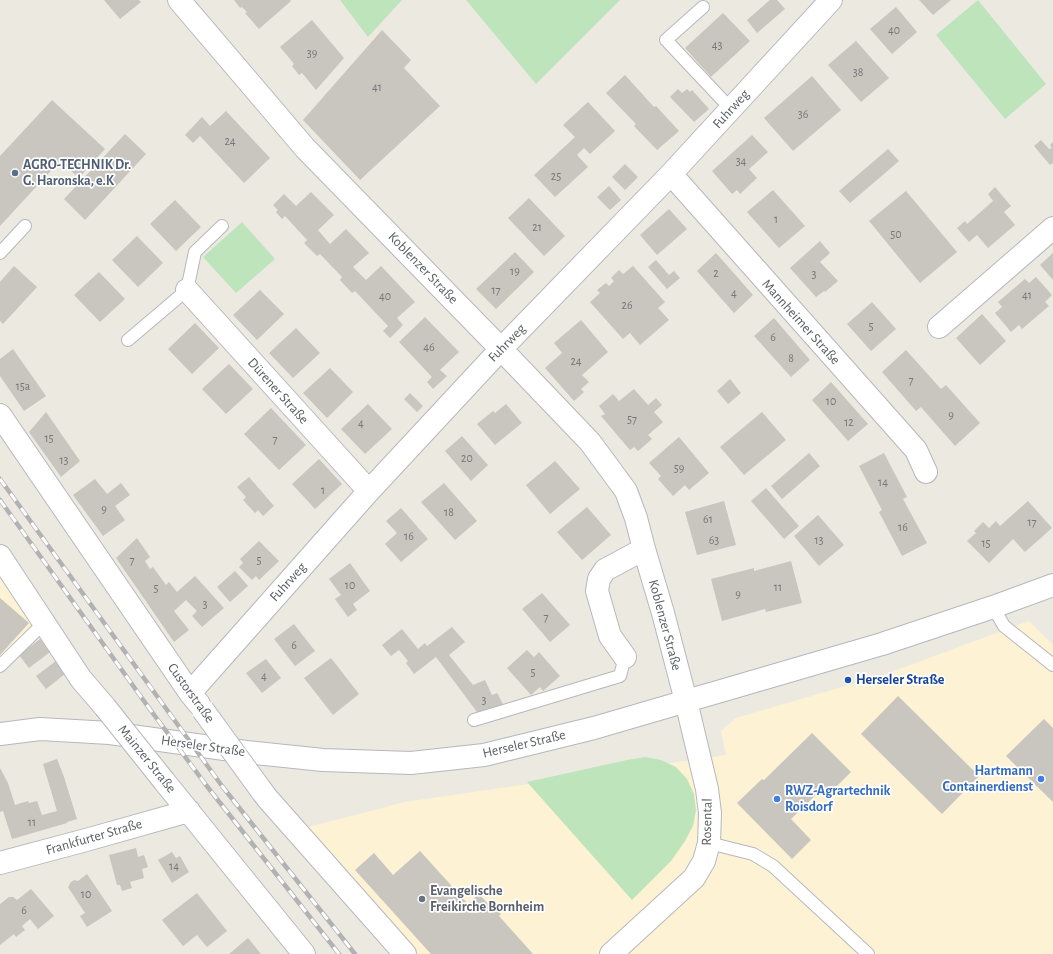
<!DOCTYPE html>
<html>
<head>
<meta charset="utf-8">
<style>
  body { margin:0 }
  canvas { display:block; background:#ece9e0 }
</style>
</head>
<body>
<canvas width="1053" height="954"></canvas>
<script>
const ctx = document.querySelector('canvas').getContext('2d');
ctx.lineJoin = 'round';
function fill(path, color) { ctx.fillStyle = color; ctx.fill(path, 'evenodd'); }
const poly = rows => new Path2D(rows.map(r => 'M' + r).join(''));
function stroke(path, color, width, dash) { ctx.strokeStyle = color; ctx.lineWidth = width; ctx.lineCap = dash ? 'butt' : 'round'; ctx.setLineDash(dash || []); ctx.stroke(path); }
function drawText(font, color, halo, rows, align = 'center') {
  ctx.font = font + ' "Alegreya Sans",sans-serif'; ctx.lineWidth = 3.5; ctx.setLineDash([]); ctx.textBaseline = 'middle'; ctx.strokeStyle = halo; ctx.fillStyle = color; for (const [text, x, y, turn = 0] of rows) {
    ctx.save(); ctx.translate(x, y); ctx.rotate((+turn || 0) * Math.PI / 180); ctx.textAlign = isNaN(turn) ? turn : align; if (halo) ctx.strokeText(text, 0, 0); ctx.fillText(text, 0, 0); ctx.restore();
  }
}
const commercial = poly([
  [0,578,33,622,54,622,0,670],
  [1029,621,1053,645,1053,954,418,954,304,828,405,802,726,755,721,731,736,718,883,675]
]);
const green = poly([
  [340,0,402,0,368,37],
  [466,0,620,0,536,84],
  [978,0,1046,84,1005,119,936,35],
  [242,222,275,259,236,293,203,257],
  [645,757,661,760,676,767,687,779,694,794,696,810,693,826,685,841,671,861,632,900,527,782,627,760]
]);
const building = poly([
  [104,0,139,0,141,2,120,19],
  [234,0,290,0,291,1,259,29,245,13,247,12,242,7,240,8],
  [770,0,777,0,785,9,757,33,747,20],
  [919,0,951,0,933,15],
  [896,7,917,32,892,54,870,29],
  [723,13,750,41,711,77,685,48],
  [312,20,344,58,316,90,302,73,299,75,292,66,294,64,280,47],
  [382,30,411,60,404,68,440,106,360,180,303,120],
  [856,41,889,78,861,102,828,65],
  [625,75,654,107,656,106,679,131,657,150,634,126,636,124,606,93],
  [812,76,841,110,793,151,764,118],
  [678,89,682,93,687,89,690,92,692,90,709,109,694,122,670,97],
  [52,100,105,149,79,178,60,161,0,226,0,156],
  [588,102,615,131,590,154,584,148,577,155,588,167,555,197,534,175,575,137,563,125],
  [226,111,270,158,244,183,200,136,193,143,185,135,202,117,210,126],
  [125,134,146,154,85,220,64,199],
  [752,135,768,152,749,169,757,178,740,194,737,190,732,194,712,171],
  [1041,140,1049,149,1052,148,1050,145,1053,142,1053,163,1050,165,1034,146],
  [888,149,899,161,850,203,839,191],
  [625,164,638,177,625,190,612,177],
  [609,186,621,200,610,210,597,197],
  [995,187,1011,206,1004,212,1015,225,988,248,977,235,969,242,957,228,965,221,967,224,993,201,988,194],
  [773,190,805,226,779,248,747,212],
  [906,191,957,252,920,283,869,221],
  [311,192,334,215,318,230,330,244,346,229,369,253,353,267,366,280,381,266,415,302,397,318,403,325,390,338,383,331,388,326,355,291,352,293,340,280,342,277,320,254,317,256,304,243,307,240,285,216,282,219,276,212,278,210,273,205,284,194,296,206],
  [529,198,565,236,544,256,508,218],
  [175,200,201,227,176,251,150,224],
  [669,209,687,229,657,255,640,235],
  [137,236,163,263,138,287,112,260],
  [820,241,830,253,820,262,838,281,825,292,824,291,816,297,790,268],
  [515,252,534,272,496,309,476,289],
  [716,253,753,295,734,313,697,271],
  [1053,253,1053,280,1040,265],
  [656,260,669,275,674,271,680,278,667,289,648,267],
  [14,266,37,287,3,324,0,321,0,282],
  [633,266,665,302,658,308,669,320,640,345,630,333,623,339,590,302,600,293,597,290,606,283,609,286,614,281,611,278,619,270,623,274],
  [99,272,125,299,100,322,74,295],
  [1036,277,1052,295,1045,302,1049,306,1022,329,1019,325,1011,332,995,313,1002,307,998,302,1025,279,1029,283],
  [260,290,284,314,257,340,233,315],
  [872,302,896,329,871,351,847,324],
  [982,314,1006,341,980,365,956,338],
  [425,317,459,352,440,370,447,376,433,389,427,382,432,377,399,342],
  [774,318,810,360,791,377,754,336],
  [581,320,608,352,582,375,589,382,581,389,584,392,574,401,545,368,562,353,554,343],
  [195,323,219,348,192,374,168,349],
  [296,328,320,353,293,378,269,353],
  [13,349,46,396,24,411,0,376,0,359],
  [906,350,941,389,946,385,980,423,955,446,921,407,916,411,882,372],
  [229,364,253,389,226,414,202,389],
  [330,368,353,392,327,418,303,393],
  [730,379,741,393,728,404,717,391],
  [831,382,868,424,848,441,812,400],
  [634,389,648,405,656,398,662,405,654,412,663,422,648,435,652,439,638,451,634,447,630,450,601,416,605,414,599,406,613,394,619,401],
  [410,393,423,406,417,412,404,399],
  [368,404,392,429,365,454,341,429],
  [506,404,522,423,495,445,477,424,493,411,495,413],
  [271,408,306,445,279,470,244,434],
  [46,412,80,461,61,477,29,432],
  [762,412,786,440,744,475,720,447],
  [462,436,488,465,471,481,445,451],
  [679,437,709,473,689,490,685,485,673,496,658,479,661,476,649,463],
  [809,453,820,466,782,499,771,486],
  [884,453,907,497,903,499,927,543,902,556,879,512,882,510,859,466],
  [319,459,342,484,315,509,292,484],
  [555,461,580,489,550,514,526,485],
  [249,477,274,506,263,516,258,510,255,513,243,500,246,497,237,487],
  [95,479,107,494,121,483,130,495,115,506,125,520,103,536,73,495],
  [444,483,477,521,455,540,421,502],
  [766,488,799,526,784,539,751,501],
  [724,501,736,545,697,555,685,512],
  [1028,501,1052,528,1025,552,1013,539,989,563,967,541,976,533,974,531,983,522,989,528,996,521,1000,526],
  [587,507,611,535,582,560,557,532],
  [401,508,428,539,401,562,385,544,397,533,386,521],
  [818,515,844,545,819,566,794,536],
  [137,538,150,557,145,561,150,569,153,567,166,585,169,582,177,592,195,576,224,608,202,627,192,616,197,611,186,600,174,611,189,630,174,642,116,558],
  [259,541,279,561,259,580,256,576,252,580,239,567,243,563,240,559],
  [791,561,802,603,766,612,765,609,722,621,711,579,754,568,754,571],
  [350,563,370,591,353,604,357,610,348,617,335,599,341,595,329,579],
  [235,571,248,586,230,602,217,587],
  [542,593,570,625,550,642,522,609],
  [0,598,29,623,0,655],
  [294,624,315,651,295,666,274,639],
  [452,627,465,642,449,655,473,685,485,680,492,695,497,693,503,704,501,705,500,709,480,716,436,657,414,674,406,663,408,661,399,650,391,656,382,645,402,629,418,649,425,643,427,646],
  [40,639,50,652,29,668,19,655],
  [527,650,534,657,539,652,560,676,543,691,540,687,531,695,507,668],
  [331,658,359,694,333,715,304,678],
  [266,659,281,678,262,693,246,673],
  [56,661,65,674,46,689,36,676],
  [898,696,979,776,942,814,861,734],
  [1044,719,1053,728,1053,802,1006,756],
  [812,733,851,772,829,794,823,788,791,819,811,840,792,859,737,803,762,779,764,780],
  [57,759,64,777,77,819,67,822,67,823,12,839,3,811,0,812,0,768,8,783,15,805,28,801,29,803,37,801,42,815,57,811,43,764],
  [136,848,138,857,144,855,148,867,142,869,144,878,130,882,132,888,122,891,120,885,117,885,109,855],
  [420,851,468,904,479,894,489,905,492,903,501,914,499,916,533,954,431,954,355,870,374,853,393,875],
  [172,852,176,858,180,856,189,872,172,883,158,860],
  [87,874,112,911,87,927,80,916,85,913,68,887,69,886,70,883,74,880,78,881],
  [31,889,54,916,38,929,30,919,22,926,25,930,16,937,14,934,0,945,0,904,9,897,13,897,17,900],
  [197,893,227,931,207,947,197,935,183,946,162,920],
  [248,938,261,954,229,954]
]);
const service = poly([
  [703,7,666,40,731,109],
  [0,253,25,226],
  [128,340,187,290,195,252,222,226],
  [993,607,1004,626,1053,665],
  [0,666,44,623],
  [474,720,620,676,625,657],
  [709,843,753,854,773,866,868,954]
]);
const minor = poly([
  [179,0,305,148,501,349,590,442,626,491,636,518,644,549,663,613,686,701,707,789,710,813,709,843,704,861,694,878,611,954],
  [671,174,916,450,926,472],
  [187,290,369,491],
  [939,327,1053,228],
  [0,415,190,693,199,704],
  [0,556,81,679,105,707],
  [625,657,610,636,597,591,599,579,605,570,644,549],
  [190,693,369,491,501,349,671,174,831,0],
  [164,781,304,954],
  [261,790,267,798,405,954],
  [0,863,86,840,189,811]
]);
const secondary = poly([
  [0,734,40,729,110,733,246,752,323,760,411,763,484,755,594,728,882,644,993,607,1053,585]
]);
const rail = poly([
  [0,479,222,786,355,954],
  [0,500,149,708,206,785,339,954]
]);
const minorBridge = poly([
  [105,707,164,781],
  [203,710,261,790]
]);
const markers = [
  [15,173,4,"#5c6f8a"],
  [848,680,4,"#1a4fb4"],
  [1041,779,4,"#3f7fe0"],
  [777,799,4,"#3f7fe0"],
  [422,899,4,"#6b7280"]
];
const numberNames = [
  ["40",894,30],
  ["43",717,45],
  ["39",312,53],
  ["38",858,72],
  ["41",377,87],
  ["36",803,114],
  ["24",230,141],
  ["34",741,161],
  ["25",556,176],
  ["1",776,219],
  ["21",537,227],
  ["50",896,234],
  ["19",515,271],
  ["2",716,273],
  ["3",814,274],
  ["17",496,290],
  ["4",734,293],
  ["41",1027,295],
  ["40",385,296],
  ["26",627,305],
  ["5",871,326],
  ["6",773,337],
  ["46",429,347],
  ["8",791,358],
  ["24",576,361],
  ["7",911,380],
  ["15a",23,386],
  ["10",831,401],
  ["9",951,415],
  ["57",632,419],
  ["12",849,422],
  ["4",361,423],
  ["15",49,438],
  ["7",275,439],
  ["20",467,458],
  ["13",64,460],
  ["59",679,468],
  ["14",883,482],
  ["1",323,490],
  ["9",104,509],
  ["18",449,512],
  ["61",708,519],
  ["17",1032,522],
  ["16",903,527],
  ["16",409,536],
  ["63",714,540],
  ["13",819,540],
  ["15",986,543],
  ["7",132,560],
  ["5",259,560],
  ["10",350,585],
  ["11",778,587],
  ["5",156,588],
  ["9",738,594],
  ["3",205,604],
  ["7",546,617],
  ["6",294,645],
  ["5",533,672],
  ["4",264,676],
  ["3",484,700],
  ["11",32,822],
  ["14",174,866],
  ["10",86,894],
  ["6",24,910]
];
const streetNames = [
  ["Fuhrweg",731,109,-48],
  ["Koblenzer Straße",423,268,46],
  ["Mannheimer Straße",801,322,48],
  ["Fuhrweg",507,343,-46],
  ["Dürener Straße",278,391,48],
  ["Fuhrweg",288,582,-48],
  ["Koblenzer Straße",665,625,75],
  ["Custorstraße",191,693,54],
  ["Herseler Straße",524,744,-13],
  ["Herseler Straße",203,746,8],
  ["Mainzer Straße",147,759,51],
  ["Rosental",707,822,-89],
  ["Frankfurter Straße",94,837,-16]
];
const serviceNames = [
  ["AGRO-TECHNIK Dr.",23,165],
  ["G. Haronska, e.K",23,181]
];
const transitNames = [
  ["Herseler Straße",856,680]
];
const shopNames = [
  ["Hartmann",1033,771],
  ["Containerdienst",1033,787],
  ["RWZ-Agrartechnik",785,791,"left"],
  ["Roisdorf",785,807,"left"]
];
const worshipNames = [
  ["Evangelische",430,891],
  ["Freikirche Bornheim",430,907]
];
fill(commercial, '#fdf2d3');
fill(green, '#bee4bc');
fill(building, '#c9c5bf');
stroke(service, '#b6b8bd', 14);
stroke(minor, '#b6b8bd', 24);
stroke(secondary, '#b4b8bd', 24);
stroke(service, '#fff', 12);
stroke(minor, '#fff', 22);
stroke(secondary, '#fff', 22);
stroke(rail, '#b1b2b2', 4.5);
stroke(rail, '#fff', 3, [9]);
stroke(minorBridge, '#b6b8bd', 24, []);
stroke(minorBridge, '#fff', 22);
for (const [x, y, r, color] of markers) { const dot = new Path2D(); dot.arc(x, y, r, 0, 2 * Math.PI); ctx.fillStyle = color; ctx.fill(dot); stroke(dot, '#fff', 1.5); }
drawText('12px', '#757778', null, numberNames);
drawText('14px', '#595d61', '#fff', streetNames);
drawText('bold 14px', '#4e5e75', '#fff', serviceNames, 'left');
drawText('bold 14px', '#164399', '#fff', transitNames, 'left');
drawText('bold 14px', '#366cbe', '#fff', shopNames, 'right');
drawText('bold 14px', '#5b616d', '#fff', worshipNames, 'left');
</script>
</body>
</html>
